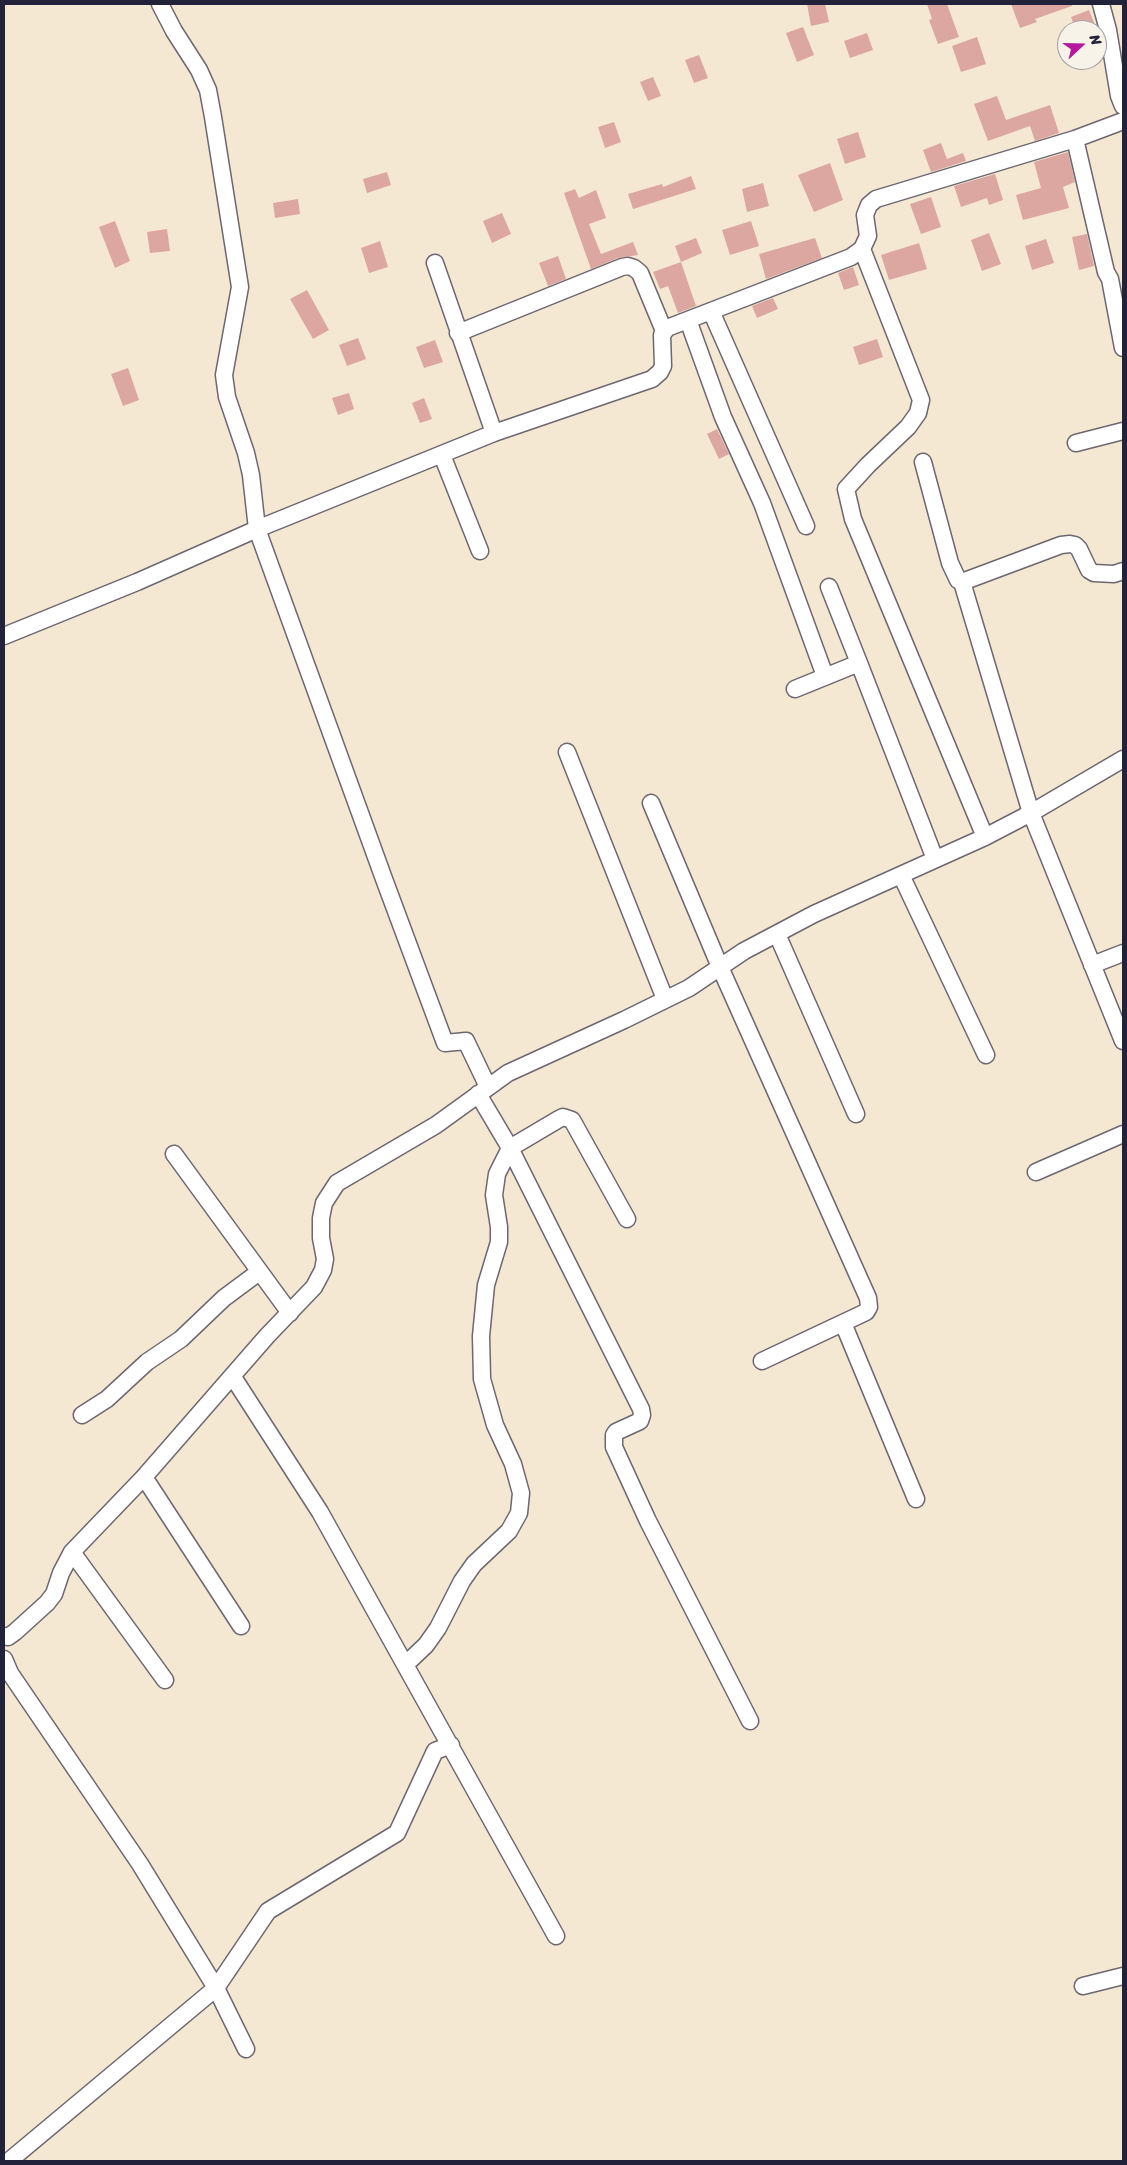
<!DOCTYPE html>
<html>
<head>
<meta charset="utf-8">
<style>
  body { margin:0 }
  #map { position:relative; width:1127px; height:2165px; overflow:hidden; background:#f4e8d3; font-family:Sriracha,sans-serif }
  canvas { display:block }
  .frame { position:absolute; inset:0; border:5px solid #22223b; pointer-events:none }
  .north { position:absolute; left:1057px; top:20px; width:50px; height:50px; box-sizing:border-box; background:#f7f3e8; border:1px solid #a29fa3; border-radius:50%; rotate:69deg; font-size:14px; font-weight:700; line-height:20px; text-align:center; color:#22223b }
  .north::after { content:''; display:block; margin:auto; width:18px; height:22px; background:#b5179e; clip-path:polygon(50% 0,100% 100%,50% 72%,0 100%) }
</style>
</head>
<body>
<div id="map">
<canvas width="1127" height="2165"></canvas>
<div class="frame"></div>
<div class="north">N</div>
</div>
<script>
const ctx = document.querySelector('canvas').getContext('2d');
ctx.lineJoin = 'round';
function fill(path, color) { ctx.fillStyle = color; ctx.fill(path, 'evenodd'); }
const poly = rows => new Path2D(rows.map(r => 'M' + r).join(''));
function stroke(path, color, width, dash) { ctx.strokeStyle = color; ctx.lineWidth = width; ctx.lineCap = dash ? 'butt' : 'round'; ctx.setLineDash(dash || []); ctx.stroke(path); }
const building = poly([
  [807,4,825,4,829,22,811,26],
  [927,4,947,4,959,37,938,44,929,20,932,19],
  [1011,4,1072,4,1072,6,1035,19,1037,22,1020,28],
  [1089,10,1097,30,1076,30,1071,17],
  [803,27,814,55,797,62,786,33],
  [867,33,873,50,850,58,844,41],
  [977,37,986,64,961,72,952,46],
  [699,55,708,78,694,83,685,60],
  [653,77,661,96,648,101,640,82],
  [997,96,1006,120,1050,105,1059,133,1035,141,1030,126,988,141,974,104],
  [614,122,621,142,605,148,598,127],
  [858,132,866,157,845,164,837,139],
  [941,143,947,159,963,153,966,161,931,172,923,150],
  [1068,152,1075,182,1063,187,1069,208,1023,220,1016,195,1041,188,1034,162],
  [830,163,843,200,814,212,798,175],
  [387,172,391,185,367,193,363,179],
  [995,174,1003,200,989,205,987,198,961,207,954,186],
  [691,176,696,189,633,209,628,194,662,184,663,187],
  [763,183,769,206,747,212,742,189],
  [575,189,579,198,596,190,606,218,589,224,601,254,633,242,638,255,618,258,591,269,564,193],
  [931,197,941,227,921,234,910,204],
  [298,199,300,214,275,218,273,203],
  [502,213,511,234,492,243,483,221],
  [115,221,130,261,115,268,99,227],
  [751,221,759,246,730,255,722,230],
  [167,229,170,251,150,253,147,232],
  [989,233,1001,264,982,271,971,240],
  [1087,234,1094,266,1079,270,1072,237],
  [696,238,702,253,681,262,675,246],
  [815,238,822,258,766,279,759,254],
  [1046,239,1054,263,1032,270,1025,246],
  [380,241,388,267,369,273,361,248],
  [919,243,927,269,889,280,881,255],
  [558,256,566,279,548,286,539,263],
  [681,262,696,306,678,313,668,286,660,289,653,272],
  [853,267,859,285,844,290,838,273],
  [307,290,329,330,313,339,290,299],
  [773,298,778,309,757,318,752,306],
  [358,338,366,359,347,366,339,345],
  [877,339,883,357,859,365,853,347],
  [435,340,443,362,424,368,416,347],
  [128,368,139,400,123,406,111,374],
  [349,393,354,409,338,415,332,398],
  [424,398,432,419,420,423,412,403],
  [717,429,729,454,719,459,707,434]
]);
const minor = poly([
  [160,4,174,31,199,70,208,90,213,117,240,287,224,375,227,397,246,453,251,475,257,529,384,879,445,1043,466,1041,488,1087],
  [1101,4,1108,30,1119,96,1123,106],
  [1075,139,1106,272,1110,279,1123,348],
  [862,249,921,400,918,413,908,427,868,465,846,489,853,519,985,837],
  [435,263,494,433],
  [711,311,806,526],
  [688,320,723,417,762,503,825,676],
  [458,333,622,267,628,266,634,268,640,273,664,331],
  [1076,443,1123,431],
  [442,455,480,551],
  [923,462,950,563,958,580,962,582,1061,545,1070,544,1075,545,1079,549,1089,570,1094,573,1114,574,1123,571],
  [962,582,1031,813,1123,1041],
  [829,587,859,663],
  [4,636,137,582,257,529,494,433,652,379,660,372,663,366,662,335,667,328,851,257,862,249,868,236,865,215,869,205,876,199,1075,139,1123,121],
  [795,689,859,663,935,859],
  [567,752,665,999],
  [651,803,720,967,868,1298,869,1307,866,1312,762,1361],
  [901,875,986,1055],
  [777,934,856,1114],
  [1092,965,1123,953],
  [478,1094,510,1148,641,1409,642,1415,640,1421,616,1432,614,1435,614,1447,648,1521,750,1721],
  [174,1154,290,1313],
  [1036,1172,1123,1134],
  [843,1323,916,1499],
  [233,1377,320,1512,556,1936],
  [82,1415,107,1399,147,1362,181,1339,224,1298,259,1272],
  [144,1477,241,1626],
  [72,1552,165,1680],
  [4,1636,8,1637,15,1632,47,1603,54,1594,61,1573,72,1552,144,1477,267,1336,314,1287,323,1270,325,1259,321,1238,321,1218,324,1203,337,1183,436,1125,508,1073,624,1020,689,988,744,951,814,914,985,837,1031,813,1123,759],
  [4,1659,10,1673,140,1864,216,1988,246,2049],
  [406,1664,426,1645,438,1628,462,1581,474,1564,509,1531,519,1513,521,1493,513,1464,495,1425,482,1379,481,1336,486,1285,499,1242,499,1227,494,1195,497,1174,510,1148,559,1119,563,1117,572,1120,627,1219],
  [1083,1986,1123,1976],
  [9,2161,216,1988,268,1911,397,1833,435,1751,451,1745]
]);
fill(building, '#dda7a1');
stroke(minor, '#6c6770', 19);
stroke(minor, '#fff', 16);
</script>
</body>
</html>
